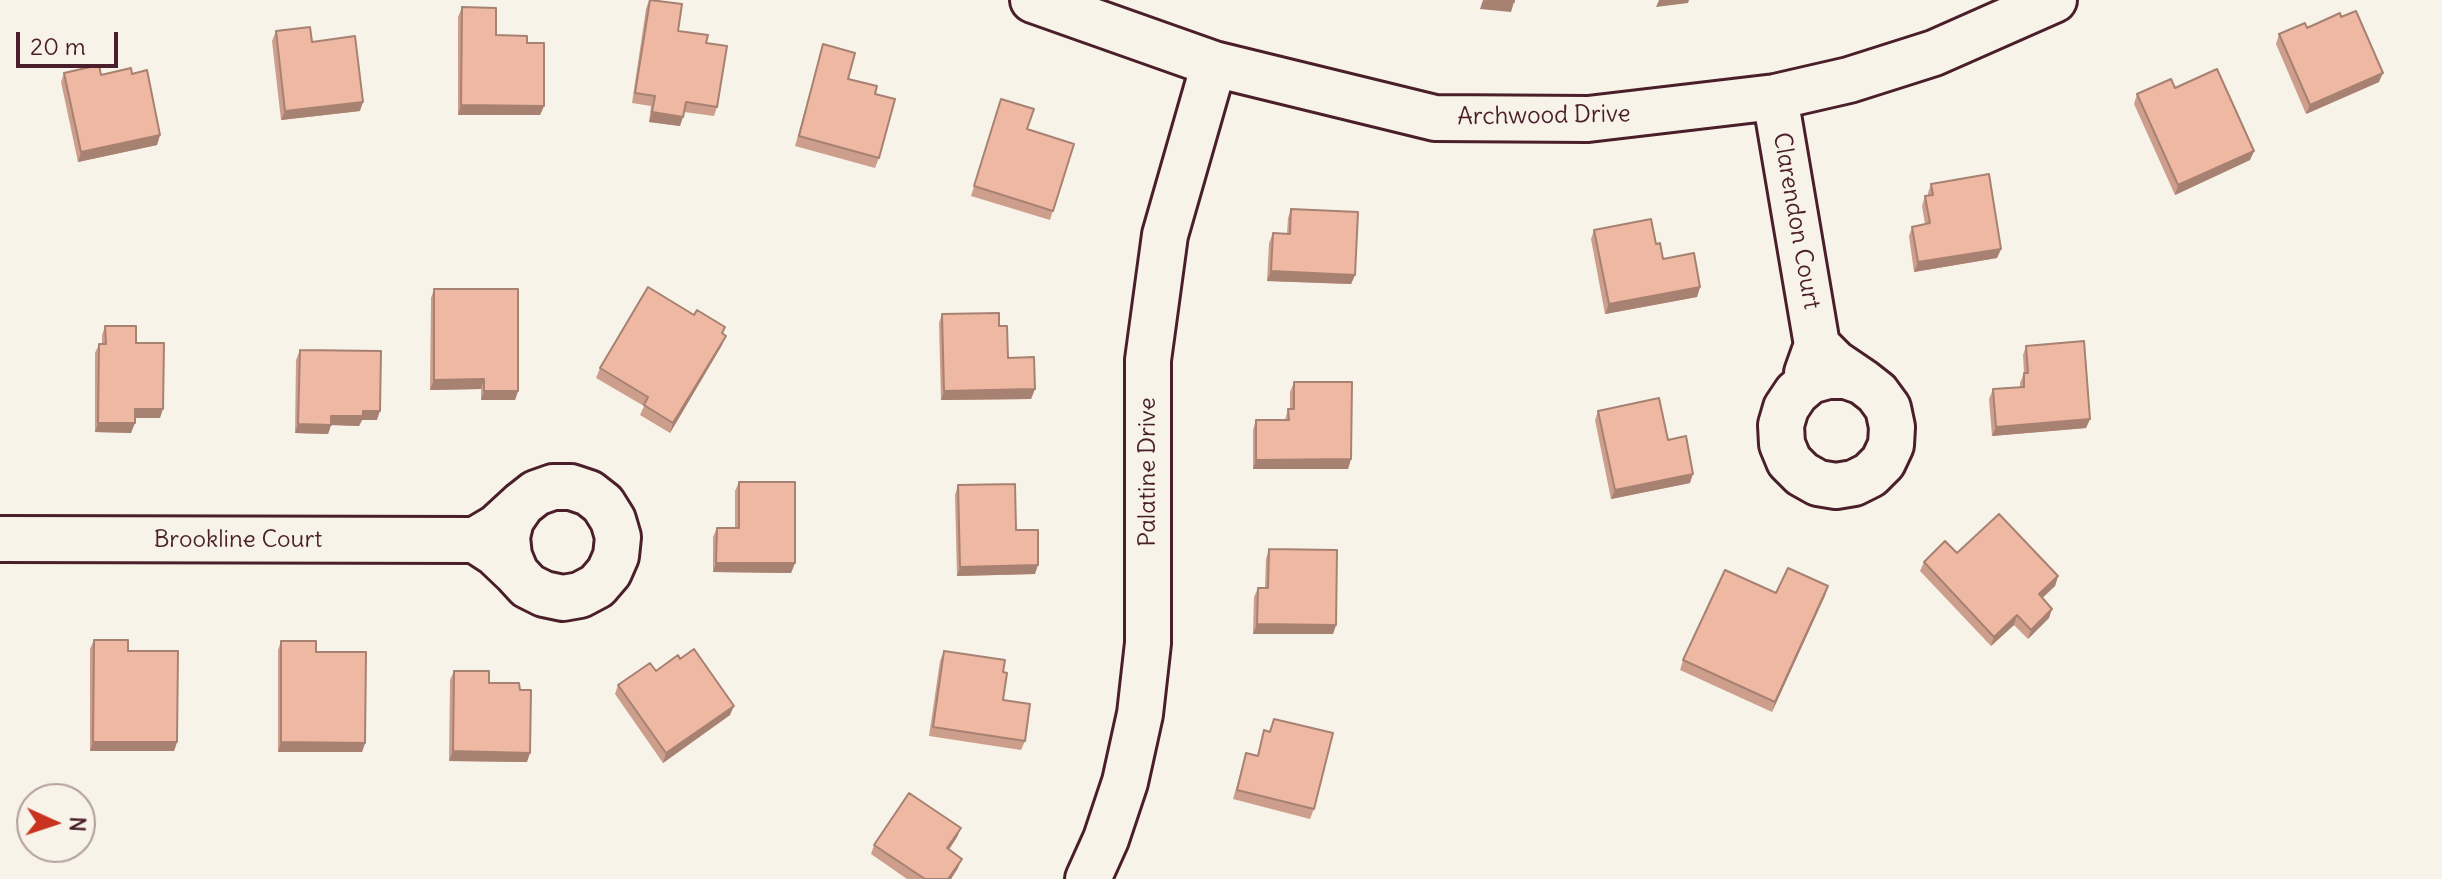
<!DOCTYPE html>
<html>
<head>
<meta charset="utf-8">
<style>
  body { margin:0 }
  #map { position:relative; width:2442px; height:879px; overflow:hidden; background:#f7f3e8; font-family:Delius,sans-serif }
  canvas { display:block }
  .north { position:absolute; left:16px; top:783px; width:80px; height:80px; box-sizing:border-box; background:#f7f3e8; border:2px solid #b29e9c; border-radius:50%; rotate:93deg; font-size:22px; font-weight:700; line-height:32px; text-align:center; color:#4a1f2b }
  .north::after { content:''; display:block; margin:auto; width:28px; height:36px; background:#c8321e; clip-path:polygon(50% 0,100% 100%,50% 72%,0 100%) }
  .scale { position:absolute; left:16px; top:32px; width:102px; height:36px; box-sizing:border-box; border:4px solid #4a1f2b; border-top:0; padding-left:10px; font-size:24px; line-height:28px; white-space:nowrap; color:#4a1f2b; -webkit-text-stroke:6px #f7f3e8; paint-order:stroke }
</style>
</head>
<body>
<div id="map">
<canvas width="2442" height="879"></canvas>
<div class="north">N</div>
<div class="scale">20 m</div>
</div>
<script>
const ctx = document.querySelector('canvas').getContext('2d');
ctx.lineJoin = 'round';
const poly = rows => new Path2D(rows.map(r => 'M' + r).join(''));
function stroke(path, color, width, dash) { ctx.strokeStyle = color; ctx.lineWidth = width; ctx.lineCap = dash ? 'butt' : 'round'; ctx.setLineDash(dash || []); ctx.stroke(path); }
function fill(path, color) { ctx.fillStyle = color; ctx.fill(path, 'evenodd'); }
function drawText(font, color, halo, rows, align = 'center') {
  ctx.font = font + ' Delius,sans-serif'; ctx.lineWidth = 6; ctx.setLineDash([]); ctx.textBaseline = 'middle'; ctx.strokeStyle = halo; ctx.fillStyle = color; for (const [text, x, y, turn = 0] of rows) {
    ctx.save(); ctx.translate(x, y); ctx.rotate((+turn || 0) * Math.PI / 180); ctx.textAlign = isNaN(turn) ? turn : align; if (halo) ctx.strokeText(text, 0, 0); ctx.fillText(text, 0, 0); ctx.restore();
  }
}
const minor = poly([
  [1033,0,1214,64,1435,118,1588,119,1775,97,1849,80,1934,53,2054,0],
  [1775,97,1817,345,1807,373],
  [1817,345,1835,363,1863,382,1877,393,1888,408,1892,427,1891,445,1883,462,1870,475,1854,483,1836,486,1818,483,1802,474,1789,461,1782,444,1781,425,1786,408,1796,393,1810,381,1828,376,1846,376,1863,382],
  [0,539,475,540,495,553,516,573],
  [475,540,497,527,522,504,536,493,553,487,571,487,589,493,603,504,613,520,618,537,616,556,609,572,597,586,580,595,563,598,544,594,528,586,516,573,509,556,507,537,511,520,522,504],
  [1088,879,1106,839,1125,782,1140,714,1148,643,1148,360,1165,235,1214,64]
]);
const wall = poly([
  [649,0,678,31,706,43,717,107,714,116,684,112,680,126,649,122,651,106,632,103,646,9],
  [462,7,496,35,527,43,544,106,540,115,458,115,458,17],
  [2341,17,2379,82,2306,114,2276,44,2279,34],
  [276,31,312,42,360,111,281,120,272,41],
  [823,44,848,79,875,94,879,158,875,168,795,146],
  [64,73,101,75,132,74,160,135,157,145,78,162,61,82],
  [2175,88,2254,151,2250,160,2175,195,2134,104,2137,94],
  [998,108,1027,129,1074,144,1050,220,971,196],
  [1931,184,2001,249,1997,258,1914,272,1909,236,1912,227,1925,224,1922,206,1925,196,1928,196,1928,193],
  [1291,209,1355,275,1351,284,1267,281,1269,243,1273,233,1287,234,1288,218],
  [1594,230,1656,244,1663,259,1700,287,1697,297,1605,314,1591,239],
  [434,289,518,391,515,400,481,400,481,389,430,390,431,298],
  [942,314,999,326,1008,358,1035,389,1031,399,941,400,939,323],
  [105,326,136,343,160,418,135,418,131,433,95,432,95,353,99,344,102,344,102,335],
  [723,334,722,345,670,433,640,415,644,406,596,378,600,368],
  [2026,346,2090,419,2086,428,1992,436,1989,399,1993,389,2020,387,2020,383,2024,373,2023,355],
  [300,350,377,420,362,420,359,426,331,425,328,434,295,433,296,360],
  [1294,382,1351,459,1348,469,1253,469,1253,430,1256,420,1285,420,1288,409,1290,409,1290,392],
  [1598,411,1668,440,1690,483,1611,499,1595,420],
  [739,482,795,563,791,573,713,572,713,537,717,528,735,528,735,491],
  [958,485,1016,530,1035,574,957,576,955,495],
  [1269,549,1336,625,1333,634,1253,634,1254,597,1258,588,1265,588,1266,559],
  [1957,553,2058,576,2055,586,2042,598,2049,618,2028,639,2014,625,1991,646,1920,571,1924,562],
  [1828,586,1772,712,1680,670,1683,660,1776,593],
  [94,640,128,651,177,742,174,751,90,751,90,649],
  [281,641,316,652,365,743,362,752,278,752,278,650],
  [944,651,1003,672,1003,700,1025,741,1021,750,929,736,940,661],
  [680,659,730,715,663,763,615,694,618,685,656,671],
  [454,671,489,683,520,690,527,762,449,761,450,680],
  [1274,719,1314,809,1310,819,1233,799,1246,753,1257,756,1264,730,1270,732],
  [961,828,957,837,949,850,958,868,951,879,907,879,871,854,874,845]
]);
const shadedWall = poly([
  [1483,0,1514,2,1511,12,1480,9],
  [1659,0,1689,0,1688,3,1656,7],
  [2383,73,2379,82,2306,114,2310,105],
  [363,102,360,111,281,120,285,111],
  [461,105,544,106,540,115,458,115],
  [652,112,683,117,680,126,649,122],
  [160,135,157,145,78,162,81,152],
  [2254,151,2250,160,2175,195,2178,185],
  [2001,249,1997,258,1914,272,1918,262],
  [1271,271,1355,275,1351,284,1267,281],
  [1700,287,1697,297,1605,314,1609,304],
  [726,336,722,345,670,433,673,423],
  [484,379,481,389,430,390,434,380],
  [1035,389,1031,399,941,400,944,391],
  [484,391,518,391,515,400,481,400],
  [135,409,163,409,160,418,132,418],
  [363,411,380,411,377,420,362,420,359,426,331,425,328,434,295,433,298,424,331,416],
  [2090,419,2086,428,1992,436,1996,427],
  [98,423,135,423,131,433,95,432],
  [1351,459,1348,469,1253,469,1256,460],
  [1693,474,1690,483,1611,499,1615,490],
  [716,563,795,563,791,573,713,572],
  [1038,565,1035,574,957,576,960,567],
  [2058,576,2055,586,2036,604,2039,594],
  [1828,586,1825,596,1772,712,1775,702],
  [2052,609,2049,618,2028,639,2031,630],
  [2017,615,2014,625,1991,646,1994,637],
  [1257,624,1336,625,1333,634,1253,634],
  [734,706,730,715,663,763,666,753],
  [93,742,177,742,174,751,90,751],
  [281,742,365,743,362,752,278,752],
  [453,751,530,753,527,762,449,761],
  [961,828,957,837,943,858,947,848],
  [962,859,958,868,951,879,948,879]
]);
const building = poly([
  [650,0,682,4,678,31,708,35,706,43,727,46,717,107,686,102,683,117,652,112,655,96,635,93,650,0],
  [1487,0,1514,0,1514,2,1487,0],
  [462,7,496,8,496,35,527,36,527,43,544,43,544,106,461,105,462,7],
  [2356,11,2383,73,2310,105,2279,34,2305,23,2307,28,2340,13,2341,17,2356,11],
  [310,27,312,42,355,36,363,102,285,111,276,31,310,27],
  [823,44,855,53,848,79,877,86,875,94,895,99,879,158,799,136,823,44],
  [99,65,101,75,131,68,132,74,147,70,160,135,81,152,64,73,99,65],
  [2217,69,2254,151,2178,185,2137,94,2171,79,2175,88,2217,69],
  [1001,99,1034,109,1027,129,1074,144,1053,211,974,186,1001,99],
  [1989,174,2001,249,1918,262,1912,227,1930,223,1925,196,1933,195,1931,184,1989,174],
  [1291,209,1358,212,1355,275,1271,271,1273,233,1290,234,1291,209],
  [1651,219,1656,244,1660,243,1663,259,1694,253,1700,287,1609,304,1594,230,1651,219],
  [648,287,694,315,697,310,725,327,722,333,726,336,673,423,644,405,648,397,600,368,648,287],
  [434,289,518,289,518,391,484,391,484,379,434,380,434,289],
  [999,313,999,326,1007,326,1008,358,1034,357,1035,389,944,391,942,314,999,313],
  [105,326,136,326,136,343,164,343,163,409,135,409,135,423,98,423,99,344,106,344,105,326],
  [2084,341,2090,419,1996,427,1993,389,2024,387,2024,373,2028,373,2026,346,2084,341],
  [300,350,381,351,380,411,363,411,363,416,331,416,331,425,298,424,300,350],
  [1294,382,1352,382,1351,459,1256,460,1256,420,1289,420,1288,409,1294,409,1294,382],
  [1659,398,1668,440,1686,436,1693,474,1615,490,1598,411,1659,398],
  [739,482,795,482,795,563,716,563,717,528,739,528,739,482],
  [1015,484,1016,530,1038,530,1038,565,960,567,958,485,1015,484],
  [1999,514,2058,576,2039,594,2052,609,2031,630,2017,615,1994,637,1924,562,1945,541,1957,553,1999,514],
  [1269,549,1337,550,1336,625,1257,624,1258,588,1268,588,1269,549],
  [1788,568,1828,586,1775,702,1683,660,1725,570,1776,593,1788,568],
  [94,640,128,640,128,651,178,651,177,742,93,742,94,640],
  [281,641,316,641,316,652,366,652,365,743,281,742,281,641],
  [694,649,734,706,666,753,618,685,650,663,656,671,678,655,680,659,694,649],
  [944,651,1005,660,1003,672,1007,673,1003,700,1030,704,1025,741,933,727,944,651],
  [454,671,489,671,489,683,519,683,520,690,531,690,530,753,453,751,454,671],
  [1274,719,1333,733,1314,809,1237,790,1246,753,1258,756,1264,730,1270,732,1274,719],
  [909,793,961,828,947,848,962,859,948,879,925,879,874,845,909,793]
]);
const streetNames = [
  ["Archwood Drive",1544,116,-1],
  ["Clarendon Court",1796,221,80],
  ["Palatine Drive",1148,472,-90],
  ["Brookline Court",238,540]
];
stroke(minor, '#4a1f2b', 50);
stroke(minor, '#f7f3e8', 44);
fill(wall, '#cd9e8c');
fill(shadedWall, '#a78172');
fill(building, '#eeb8a3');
stroke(building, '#a78172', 2);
drawText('24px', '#4a1f2b', '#f7f3e8', streetNames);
</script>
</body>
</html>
